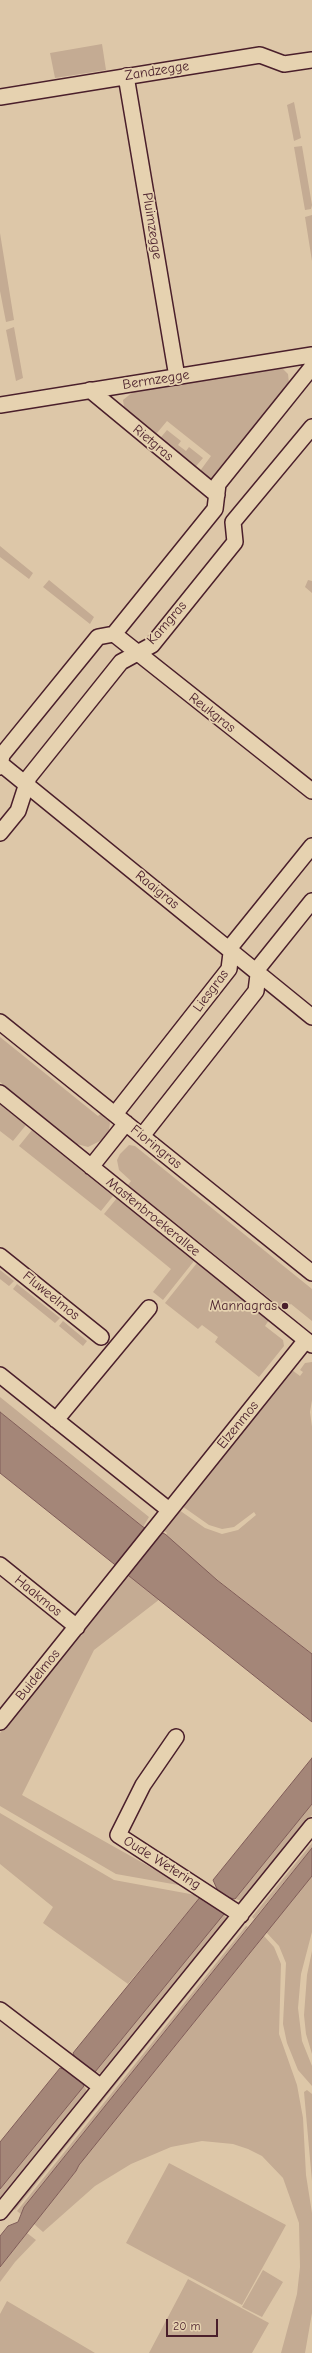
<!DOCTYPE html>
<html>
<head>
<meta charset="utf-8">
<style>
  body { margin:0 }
  #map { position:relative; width:312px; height:2353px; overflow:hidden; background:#ddc7a8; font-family:"Comic Neue",sans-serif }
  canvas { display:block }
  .scale { position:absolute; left:166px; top:2319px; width:52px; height:18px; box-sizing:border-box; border:2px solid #4a1f2b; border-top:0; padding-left:5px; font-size:12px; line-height:14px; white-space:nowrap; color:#4a1f2b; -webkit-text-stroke:3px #e6d2b0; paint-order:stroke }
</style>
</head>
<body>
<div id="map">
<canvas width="312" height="2353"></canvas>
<div class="scale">20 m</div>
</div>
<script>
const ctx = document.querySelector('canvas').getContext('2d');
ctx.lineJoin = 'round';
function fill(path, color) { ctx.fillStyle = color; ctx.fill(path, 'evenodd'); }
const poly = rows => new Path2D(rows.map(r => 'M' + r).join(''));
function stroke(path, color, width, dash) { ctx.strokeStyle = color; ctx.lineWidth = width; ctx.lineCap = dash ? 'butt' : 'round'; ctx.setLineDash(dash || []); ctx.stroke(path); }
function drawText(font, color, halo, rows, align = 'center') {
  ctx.font = font + ' "Comic Neue",sans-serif'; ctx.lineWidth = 3.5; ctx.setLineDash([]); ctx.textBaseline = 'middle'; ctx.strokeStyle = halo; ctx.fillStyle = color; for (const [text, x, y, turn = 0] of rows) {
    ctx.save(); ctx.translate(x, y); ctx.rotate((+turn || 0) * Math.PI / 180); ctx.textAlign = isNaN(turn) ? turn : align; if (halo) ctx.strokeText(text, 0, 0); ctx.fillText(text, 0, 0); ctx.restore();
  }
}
const green = poly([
  [102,44,106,70,55,78,50,53],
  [294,102,301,138,294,141,287,105],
  [302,146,312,205,311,209,305,210,294,147],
  [312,215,312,261,305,217],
  [0,233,14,320,6,322,0,291],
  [14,327,23,378,16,381,6,330],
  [277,369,283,369,288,374,289,383,211,479,207,480,197,475,211,456,167,421,152,439,125,414,123,400,133,392],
  [167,430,181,441,178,445,186,451,189,447,203,458,192,471,157,442],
  [0,546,33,573,29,579,0,557],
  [49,580,94,617,90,624,43,587],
  [308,580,312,581,312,593,305,587],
  [0,1037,98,1116,102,1113,107,1117,110,1123,109,1130,102,1140,88,1147,77,1144,0,1082],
  [0,1104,26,1125,13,1141,0,1131],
  [32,1130,113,1196,101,1211,19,1146],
  [129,1145,135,1146,312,1289,312,1321,291,1304,289,1305,284,1302,280,1307,128,1185,131,1181,119,1170,117,1160,120,1154],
  [117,1198,194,1261,163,1300,153,1292,171,1269,104,1214],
  [197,1263,269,1320,265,1326,283,1340,284,1346,259,1377,215,1342,218,1337,202,1325,198,1329,165,1303],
  [0,1270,14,1281,9,1286,0,1279],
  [17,1284,60,1318,55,1323,13,1289],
  [63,1321,87,1341,83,1346,59,1326],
  [312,1362,312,1400,310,1412,312,1427,312,1654,182,1552,166,1535,167,1533,163,1530,179,1510,205,1528,222,1534,238,1530,256,1515,254,1512,234,1527,222,1529,209,1525,182,1506,292,1370,300,1376,303,1372,300,1370,305,1363],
  [0,1397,149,1517,143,1527,0,1412],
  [128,1574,160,1599,94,1650,22,1795,184,1886,116,1874,0,1806,0,1733],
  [312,1804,312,1815,242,1901,235,1899],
  [0,1813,114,1880,201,1896,128,1984,43,1923,53,1907,0,1864],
  [312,1836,312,1840,251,1916,249,1914],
  [312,1843,312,1848,254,1919,252,1917],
  [312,1876,312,1932,301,1974,298,2008,302,2041,312,2066,312,2086,298,2070,287,2043,283,2024,286,1963,279,1946,266,1932],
  [224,1914,227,1920,103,2074,95,2072],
  [242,1923,244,1925,15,2210,13,2208],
  [246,1926,248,1927,24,2207,22,2215,17,2211],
  [264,1936,274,1947,281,1964,279,2034,297,2085,303,2118,306,2175,312,2213,312,2313,305,2353,281,2353,297,2294,300,2267,299,2223,283,2178,262,2156,248,2149,233,2144,202,2141,171,2147,131,2164,95,2186,43,2232,34,2224,76,2171,79,2165],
  [312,1951,312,2054,306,2034,304,2015,307,1975],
  [84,2086,88,2093,0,2202,0,2189],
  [307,2090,312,2094,312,2181,304,2092],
  [169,2163,286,2225,242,2305,126,2243],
  [27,2233,36,2240,15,2262,0,2282,0,2267],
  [263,2270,283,2282,262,2317,242,2307],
  [188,2279,269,2323,252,2353,149,2353],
  [7,2301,95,2353,0,2353,0,2314]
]);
const water = poly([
  [0,1412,143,1527,165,1534,217,1580,312,1654,312,1722,0,1473,0,1412],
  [312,1758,312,1804,235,1899,226,1897,220,1905,224,1914,95,2072,86,2071,80,2078,84,2086,0,2189,0,2142,60,2068,70,2071,77,2063,73,2053,201,1896,210,1898,217,1889,213,1880,312,1758],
  [312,1848,312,1876,79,2165,76,2171,0,2267,0,2236,8,2226,18,2222,24,2207,312,1848]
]);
const street = poly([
  [126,76,177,377],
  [0,97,260,55,284,64,312,60],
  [90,390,217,495],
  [0,405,312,355],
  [114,634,312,791],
  [1,764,312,1017],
  [0,767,2,755,98,637,114,634,215,509,218,484,312,367],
  [0,833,18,811,29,777,121,662,152,645,235,542,233,522,312,427],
  [0,1022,312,1273],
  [0,1093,312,1345],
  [115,1114,229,969,232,945,312,846],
  [142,1136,256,991,259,967,312,901],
  [91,1167,126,1123],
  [0,1256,101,1337],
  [0,1375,169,1510],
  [56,1420,149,1308],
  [0,1565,77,1627],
  [0,1722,306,1340],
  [176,1737,143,1785,118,1835,241,1915],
  [0,2010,101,2087],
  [0,2212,312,1826]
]);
const markers = [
  [285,1306,4,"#4a1f2b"]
];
const streetNames = [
  ["Zandzegge",157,71,-9],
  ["Pluimzegge",152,226,81],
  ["Bermzegge",156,380,-9],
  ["Rietgras",153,443,40],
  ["Kamgras",167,623,-49],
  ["Reukgras",212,713,38],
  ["Raaigras",157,890,39],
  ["Liesgras",211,991,-53],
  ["Fioringras",156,1147,39],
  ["Mastenbroekerallee",153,1217,39],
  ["Fluweelmos",51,1296,39],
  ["Elzenmos",238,1425,-51],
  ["Haakmos",38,1596,39],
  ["Buidelmos",38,1675,-51],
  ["Oude Wetering",162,1863,32]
];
const poiNames = [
  ["Mannagras",277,1306]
];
fill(green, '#c4ab93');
fill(water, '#a48678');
stroke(water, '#805d59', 1);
stroke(street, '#4a1f2b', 18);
stroke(street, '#e6d2b0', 15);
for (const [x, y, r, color] of markers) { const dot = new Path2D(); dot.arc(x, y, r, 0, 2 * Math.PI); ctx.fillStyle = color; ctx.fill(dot); stroke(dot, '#e6d2b0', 1.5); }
drawText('14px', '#4a1f2b', '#e6d2b0', streetNames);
drawText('14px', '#4a1f2b', '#e6d2b0', poiNames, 'right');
</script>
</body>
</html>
